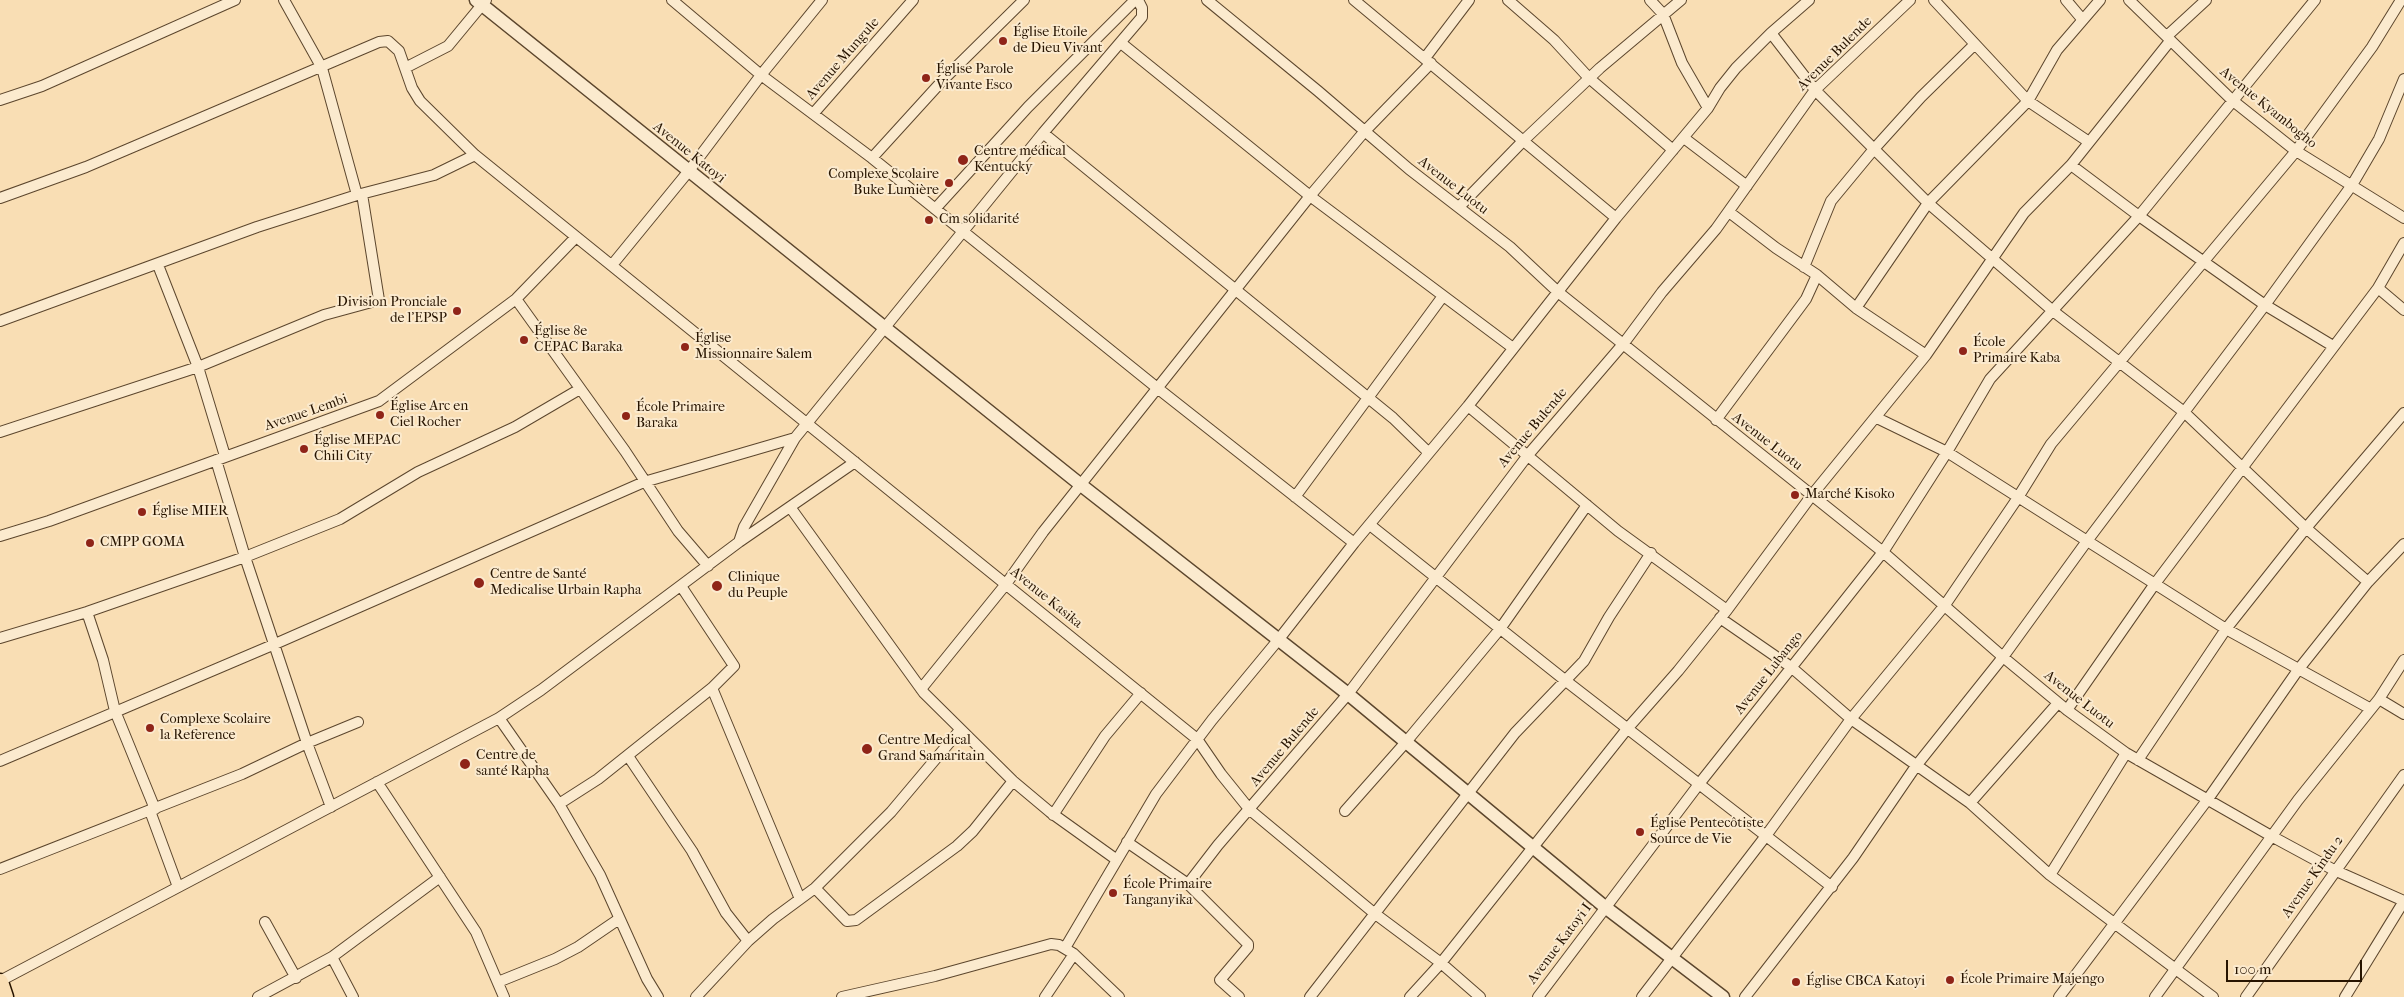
<!DOCTYPE html>
<html>
<head>
<meta charset="utf-8">
<style>
  body { margin:0 }
  #map { position:relative; width:2404px; height:997px; overflow:hidden; background:#f9deb4; font-family:"IM FELL French Canon",serif }
  canvas { display:block }
  .scale { position:absolute; left:2226px; top:960px; width:136px; height:22px; box-sizing:border-box; border:2px solid #271400; border-top:0; padding-left:6px; font-size:15px; line-height:18px; white-space:nowrap; color:#271400; -webkit-text-stroke:4px #fbeace; paint-order:stroke }
</style>
</head>
<body>
<div id="map">
<canvas width="2404" height="997"></canvas>
<div class="scale">100 m</div>
</div>
<script>
const ctx = document.querySelector('canvas').getContext('2d');
ctx.lineJoin = 'round';
const poly = rows => new Path2D(rows.map(r => 'M' + r).join(''));
function stroke(path, color, width, dash) { ctx.strokeStyle = color; ctx.lineWidth = width; ctx.lineCap = dash ? 'butt' : 'round'; ctx.setLineDash(dash || []); ctx.stroke(path); }
function drawText(font, color, halo, rows, align = 'center') {
  ctx.font = font + ' "IM FELL French Canon",serif'; ctx.lineWidth = 4; ctx.setLineDash([]); ctx.textBaseline = 'middle'; ctx.strokeStyle = halo; ctx.fillStyle = color; for (const [text, x, y, turn = 0] of rows) {
    ctx.save(); ctx.translate(x, y); ctx.rotate((+turn || 0) * Math.PI / 180); ctx.textAlign = isNaN(turn) ? turn : align; if (halo) ctx.strokeText(text, 0, 0); ctx.fillText(text, 0, 0); ctx.restore();
  }
}
const minor = poly([
  [284,0,322,68,357,195],
  [672,0,761,75,872,158,1156,387,1354,543],
  [1207,0,1318,91,1409,169,1510,247,1558,292,1883,552,2003,657,2067,710,2126,753,2273,837,2334,870,2404,901],
  [1354,0,1616,218],
  [1508,0,1554,40,1589,78,1673,150],
  [1650,0,1663,14,1682,63,1708,108],
  [1934,0,2028,101,2089,142],
  [2066,0,2082,19],
  [2129,0,2232,100,2296,151,2404,218],
  [1771,33,1815,90,1928,203,2053,311,2184,412,2306,528,2368,582],
  [2167,36,2206,0],
  [1121,43,1310,196,1513,348],
  [1425,58,1469,0],
  [405,68,448,46,486,0],
  [0,100,42,86,235,0],
  [813,114,913,0],
  [1043,133,1393,418,1428,452],
  [1684,138,1747,186],
  [872,158,943,80,1024,0],
  [2071,165,2139,216,2265,305,2333,346],
  [0,198,86,167,379,42,388,41,399,51,412,88,420,101,475,155,1197,739,1221,774,1250,810,1374,913,1441,963,1480,997],
  [1459,207,1524,140,1600,68,1681,0],
  [935,209,1028,107,1135,0],
  [1729,212,1776,248,1817,275,1856,308,1926,355],
  [158,265,198,367,225,456],
  [612,265,688,172,761,75,822,0],
  [1804,267,1831,201,1874,149,1921,97,1974,45],
  [2378,288,2404,310],
  [516,299,625,451,678,531,708,566],
  [1856,308,1928,203,2028,101,2057,50,2100,0],
  [0,321,257,227,357,195,434,175,475,155],
  [1468,406,1618,531,1727,610],
  [1877,418,1947,452,2226,629,2371,709],
  [1716,420,1806,299,1817,275],
  [0,432,198,367,324,315,379,300,362,194],
  [216,460,245,557,307,743,331,807],
  [1295,497,1443,296],
  [790,507,924,693,1013,781,1050,812,1117,860],
  [1370,525,1566,681,1832,887],
  [0,536,49,521,379,401,516,299,576,237],
  [739,542,744,527,795,438,1043,133,1142,17,1142,8,1138,0],
  [87,612,103,660,115,711,155,809],
  [1720,618,1791,667,1851,719,1970,803,2050,875,2213,997],
  [0,638,87,612,245,557,340,519,418,472,515,427,580,389],
  [712,688,800,899],
  [921,689,1006,584,1043,532,1310,196,1364,132,1431,63],
  [2379,699,2404,714],
  [2067,710,2154,585,2378,288,2404,243],
  [499,718,559,804,600,875,647,979,658,997],
  [628,756,692,851,726,913,748,941],
  [2138,760,2226,629,2306,528,2404,413],
  [0,761,275,644,644,482,795,438],
  [377,782,476,932,504,997],
  [1970,803,2058,703],
  [559,804,598,779,712,688,734,666,681,586],
  [150,811,178,887],
  [1345,811,1406,742,1500,629,1587,505],
  [1053,815,1105,736,1141,693],
  [1127,842,1188,884,1248,944,1248,947,1220,980,1239,997],
  [0,869,242,774,307,743,358,722],
  [2050,875,2126,753],
  [1188,884,1218,845,1348,694,1528,455,1624,343,1662,292,1716,229,1815,90,1910,0],
  [815,888,847,921,856,920,957,846,973,831,1013,781],
  [265,922,296,978],
  [1065,948,1156,794,1212,720,1279,639,1354,543,1468,406,1616,218,1708,108,1720,88,1736,68,1771,33,1809,0],
  [332,957,353,997],
  [0,981,499,718,541,690,739,542,855,462],
  [498,982,555,959,578,947,619,919],
  [258,997,332,957,440,877],
  [696,997,748,941,773,919,815,888,891,812,960,730],
  [842,997,935,976,1051,944,1059,945,1074,954,1119,997],
  [1045,997,1074,954],
  [1310,997,1515,733,1584,661,1609,617,1651,553],
  [1410,997,1441,963,1627,729,1678,671,1727,610,1812,495,1926,355,2024,213,2071,165,2170,41],
  [1538,997,1699,784,1883,552,1947,452,1990,379,2139,216,2315,0],
  [1642,997,1765,837,1851,719,1945,605,2017,499,2051,444,2296,151,2372,47,2401,0],
  [1745,997,1853,858,1916,766,2003,657,2087,541,2265,305,2352,185,2379,139,2404,79],
  [2059,997,2208,799,2298,670,2368,582,2404,544],
  [2155,997,2298,800,2379,699,2404,660],
  [2246,997,2404,775],
  [2345,997,2404,901]
]);
const tertiary = poly([
  [476,0,1081,485,1348,694,1605,907,1723,997]
]);
const trunk = poly([
  [0,982,5,997]
]);
const markers = [
  [1003,41,5,"#8f2418"],
  [926,78,5,"#8f2418"],
  [963,160,6,"#8f2418"],
  [949,183,5,"#8f2418"],
  [929,220,5,"#8f2418"],
  [457,311,5,"#8f2418"],
  [524,340,5,"#8f2418"],
  [685,347,5,"#8f2418"],
  [1963,351,5,"#8f2418"],
  [380,415,5,"#8f2418"],
  [626,416,5,"#8f2418"],
  [304,449,5,"#8f2418"],
  [1795,495,5,"#8f2418"],
  [142,512,5,"#8f2418"],
  [90,543,5,"#8f2418"],
  [479,583,6,"#8f2418"],
  [717,586,6,"#8f2418"],
  [150,728,5,"#8f2418"],
  [867,749,6,"#8f2418"],
  [465,764,6,"#8f2418"],
  [1640,832,5,"#8f2418"],
  [1113,893,5,"#8f2418"],
  [1950,980,5,"#8f2418"],
  [1796,982,5,"#8f2418"]
];
const poiNames = [
  ["Église Etoile",1013,33],
  ["de Dieu Vivant",1013,49],
  ["Église Parole",936,70],
  ["Vivante Esco",936,86],
  ["Centre médical",974,152],
  ["Kentucky",974,168],
  ["Complexe Scolaire",939,175,"right"],
  ["Buke Lumière",939,191,"right"],
  ["Cm solidarité",939,220],
  ["Division Pronciale",447,303,"right"],
  ["de l'EPSP",447,319,"right"],
  ["Église 8e",534,332],
  ["CEPAC Baraka",534,348],
  ["Église",695,339],
  ["Missionnaire Salem",695,355],
  ["École",1973,343],
  ["Primaire Kaba",1973,359],
  ["Église Arc en",390,407],
  ["Ciel Rocher",390,423],
  ["École Primaire",636,408],
  ["Baraka",636,424],
  ["Église MEPAC",314,441],
  ["Chili City",314,457],
  ["Marché Kisoko",1805,495],
  ["Église MIER",152,512],
  ["CMPP GOMA",100,543],
  ["Centre de Santé",490,575],
  ["Medicalise Urbain Rapha",490,591],
  ["Clinique",728,578],
  ["du Peuple",728,594],
  ["Complexe Scolaire",160,720],
  ["la Reference",160,736],
  ["Centre Medical",878,741],
  ["Grand Samaritain",878,757],
  ["Centre de",476,756],
  ["santé Rapha",476,772],
  ["Église Pentecôtiste",1650,824],
  ["Source de Vie",1650,840],
  ["École Primaire",1123,885],
  ["Tanganyika",1123,901],
  ["École Primaire Majengo",1960,980],
  ["Église CBCA Katoyi",1806,982]
];
const streetNames = [
  ["Avenue Bulende",1835,54,-45],
  ["Avenue Mungule",843,59,-49],
  ["Avenue Kyambogho",2268,108,39],
  ["Avenue Katoyi",689,153,39],
  ["Avenue Luotu",1453,186,38],
  ["Avenue Lembi",306,413,-19],
  ["Avenue Bulende",1533,428,-50],
  ["Avenue Luotu",1767,442,38],
  ["Avenue Kasika",1046,598,39],
  ["Avenue Lubango",1769,673,-52],
  ["Avenue Luotu",2079,700,38],
  ["Avenue Bulende",1285,747,-50],
  ["Avenue Kindu 2",2313,877,-55],
  ["Avenue Katoyi I",1560,944,-53]
];
stroke(minor, '#5c462d', 12);
stroke(tertiary, '#5c462d', 15);
stroke(trunk, '#271400', 19);
stroke(minor, '#fbeace', 10);
stroke(tertiary, '#fbeace', 12);
stroke(trunk, '#f9deb4', 16);
for (const [x, y, r, color] of markers) { const dot = new Path2D(); dot.arc(x, y, r, 0, 2 * Math.PI); ctx.fillStyle = color; ctx.fill(dot); stroke(dot, '#fbeace', 2); }
drawText('14px', '#271400', '#fbeace', poiNames, 'left');
drawText('14px', '#271400', '#fbeace', streetNames);
</script>
</body>
</html>
